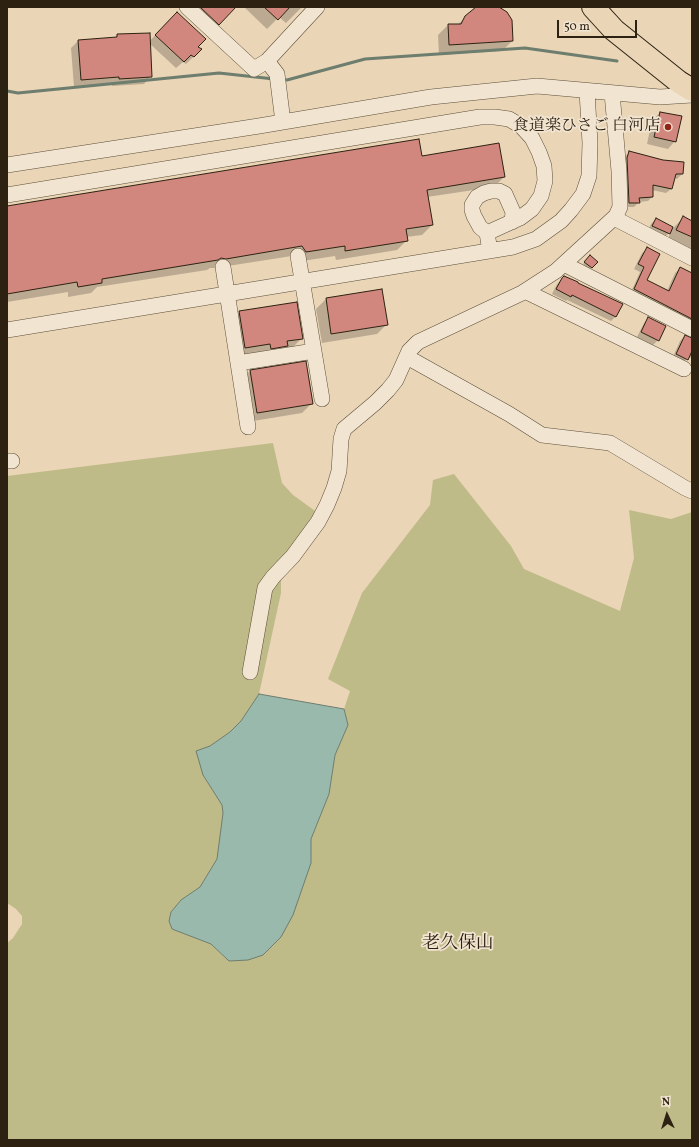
<!DOCTYPE html>
<html>
<head>
<meta charset="utf-8">
<style>
  body { margin:0 }
  #map { position:relative; width:699px; height:1147px; overflow:hidden; background:#ead5b6; font-family:Vollkorn,serif }
  canvas { display:block }
  .frame { position:absolute; inset:0; border:8px solid #2d2212; pointer-events:none }
  .north { position:absolute; left:647px; top:1095px; width:40px; height:40px; -webkit-text-stroke:3px #f1e4d0; paint-order:stroke; rotate:356deg; font-size:11px; font-weight:700; line-height:16px; text-align:center; color:#2d2212 }
  .north::after { content:''; display:block; margin:auto; width:14px; height:18px; background:#2d2212; clip-path:polygon(50% 0,100% 100%,50% 72%,0 100%) }
  .scale { position:absolute; left:557px; top:20px; width:80px; height:18px; box-sizing:border-box; border:2px solid #2d2212; border-top:0; padding-left:5px; font-size:12px; line-height:14px; white-space:nowrap; color:#2d2212; -webkit-text-stroke:3px #f1e4d0; paint-order:stroke }
</style>
</head>
<body>
<div id="map">
<canvas width="699" height="1147"></canvas>
<div class="frame"></div>
<div class="north">N</div>
<div class="scale">50 m</div>
</div>
<script>
const ctx = document.querySelector('canvas').getContext('2d');
ctx.lineJoin = 'round';
function fill(path, color) { ctx.fillStyle = color; ctx.fill(path, 'evenodd'); }
const poly = rows => new Path2D(rows.map(r => 'M' + r).join(''));
function stroke(path, color, width, dash) { ctx.strokeStyle = color; ctx.lineWidth = width; ctx.lineCap = dash ? 'butt' : 'round'; ctx.setLineDash(dash || []); ctx.stroke(path); }
function drawText(font, color, halo, rows, align = 'center') {
  ctx.font = font + ' Vollkorn,"Noto Serif JP",serif'; ctx.lineWidth = 3.5; ctx.setLineDash([]); ctx.textBaseline = 'middle'; ctx.strokeStyle = halo; ctx.fillStyle = color; for (const [text, x, y, turn = 0] of rows) {
    ctx.save(); ctx.translate(x, y); ctx.rotate((+turn || 0) * Math.PI / 180); ctx.textAlign = isNaN(turn) ? turn : align; if (halo) ctx.strokeText(text, 0, 0); ctx.fillText(text, 0, 0); ctx.restore();
  }
}
const green = poly([
  [273,443,282,483,293,495,318,513,281,563,281,593,259,694,241,721,230,732,210,746,203,775,222,805,223,813,217,859,200,887,181,900,171,912,169,921,172,929,211,944,229,961,311,863,311,839,329,794,335,755,348,725,344,709,350,691,328,679,362,593,430,505,433,480,454,474,511,546,524,569,620,611,634,558,629,510,671,519,692,512,692,1140,7,1140,7,943,13,938,22,924,22,916,16,909,7,903,7,476]
]);
const water = poly([
  [259,694,344,709,348,725,335,755,329,794,311,839,311,863,293,915,281,937,263,955,248,960,229,961,211,944,172,929,169,921,171,912,181,900,200,887,217,859,223,813,222,805,203,775,196,751,210,746,230,732,241,721,259,694]
]);
const shadow = poly([
  [189,7,234,7,209,34],
  [244,7,302,7,286,23,279,17,267,29],
  [479,7,497,7,512,41,502,51,439,55,438,35,448,25,457,25,466,17],
  [169,20,200,50,186,64,183,62,176,68,149,43,151,76,144,84,112,86,112,84,74,87,71,48,78,41,115,38,117,35,149,42],
  [660,113,675,141,668,149,647,144,652,120],
  [629,153,682,174,677,179,674,178,671,189,666,193,652,190,652,197,648,201,639,202,634,207,625,207,624,157],
  [421,157,504,177,494,187,427,197,432,225,422,235,406,237,407,240,397,250,336,260,335,256,296,262,292,256,215,268,210,268,207,270,97,287,91,293,68,297,68,292,7,302,7,207],
  [683,218,692,222,692,252,668,239,671,231,664,238,648,231,651,224,656,219,673,228],
  [647,249,646,281,667,291,675,273,680,268,692,274,692,318,687,323,630,294,640,272,634,269,642,253],
  [590,256,596,262,589,269,583,264],
  [564,277,616,316,611,321,567,300,566,301,552,294,557,284],
  [381,290,387,324,377,334,322,343,316,309,326,299],
  [240,312,302,338,292,348,236,357,230,322],
  [648,318,658,340,653,345,637,337,644,323],
  [685,336,692,338,692,358,688,357,682,364,672,359,680,341],
  [250,371,312,403,302,413,247,422,240,381]
]);
const stream = poly([
  [281,80,287,80,365,59,525,48,617,61],
  [7,91,18,93,219,73,274,79]
]);
const building = poly([
  [200,7,236,7,219,25,200,7],
  [264,7,290,7,278,20,264,7],
  [476,7,499,7,507,12,512,20,513,41,449,45,448,24,461,24,465,16,476,7],
  [177,12,206,39,198,47,202,49,194,57,191,55,184,62,155,35,177,12],
  [150,33,152,77,119,79,119,77,81,80,78,40,117,37,117,34,150,33],
  [660,112,682,116,676,142,654,137,660,112],
  [419,139,422,156,499,143,505,177,427,190,433,225,406,229,408,241,345,251,345,246,306,252,302,246,226,259,221,258,218,260,102,279,102,283,78,287,77,282,7,294,7,206,419,139],
  [629,151,663,160,684,162,683,174,676,174,672,189,653,185,653,197,639,198,640,203,629,203,627,158,629,151],
  [683,216,692,221,692,237,676,230,683,216],
  [656,218,673,227,670,234,652,226,656,218],
  [647,247,660,254,647,280,669,291,680,267,692,273,692,319,634,289,644,267,638,264,647,247],
  [590,255,598,262,592,268,584,262,590,255],
  [564,276,578,282,578,283,623,304,616,317,572,295,571,297,556,289,562,278,564,276],
  [382,289,388,325,331,334,326,298,382,289],
  [297,302,303,339,287,341,288,346,271,349,270,344,245,348,239,311,297,302],
  [648,317,666,326,659,341,641,332,648,317],
  [685,335,692,338,692,351,688,360,676,354,685,335],
  [306,361,313,404,257,413,250,370,306,361]
]);
const minor = poly([
  [187,7,254,69,267,61,317,7],
  [267,61,277,74,283,122],
  [7,165,259,126,431,97,537,86,660,97,692,95],
  [7,195,480,117,495,117,509,119,521,126,532,138,539,152,544,166,545,181,541,196,532,209,520,218,487,233,490,251],
  [614,218,692,258],
  [487,233,480,227,474,216,472,210,472,205,477,197,484,193,491,191,499,191,505,194,513,212,512,222],
  [298,256,322,399],
  [564,264,692,329],
  [223,267,248,427],
  [525,291,684,369],
  [7,330,513,247,536,239,561,221,571,210,583,194,589,176,590,143,587,91],
  [407,357,509,414,542,435,610,443,685,488,692,491],
  [238,363,314,351],
  [7,461,12,461],
  [250,672,265,588,273,577,293,556,318,522,327,505,334,488,339,471,341,439,344,429,375,403,388,390,396,380,409,351,418,342,522,293,556,271,616,216,620,207,619,171,612,93]
]);
const highway = poly([
  [593,7,614,30,679,82,692,90]
]);
const markers = [
  [668,127,4,"#8f2418"]
];
const poiNames = [
  ["食道楽ひさご 白河店",660,127]
];
const quarterNames = [
  ["老久保山",458,945]
];
fill(green, '#bfbb88');
fill(water, '#98b9ac');
stroke(water, '#6d7d6e', 1);
fill(shadow, '#0003');
stroke(stream, '#6d7d6e', 3);
fill(building, '#d1867e');
stroke(building, '#2d2212', 1);
stroke(minor, '#5c4f3b', 16);
stroke(highway, '#2d2212', 24);
stroke(minor, '#f1e4d0', 15);
stroke(highway, '#ead5b6', 22);
for (const [x, y, r, color] of markers) { const dot = new Path2D(); dot.arc(x, y, r, 0, 2 * Math.PI); ctx.fillStyle = color; ctx.fill(dot); stroke(dot, '#f1e4d0', 1.5); }
drawText('16px', '#2d2212', '#f1e4d0', poiNames, 'right');
drawText('18px', '#2d2212', '#f1e4d0', quarterNames);
</script>
</body>
</html>
